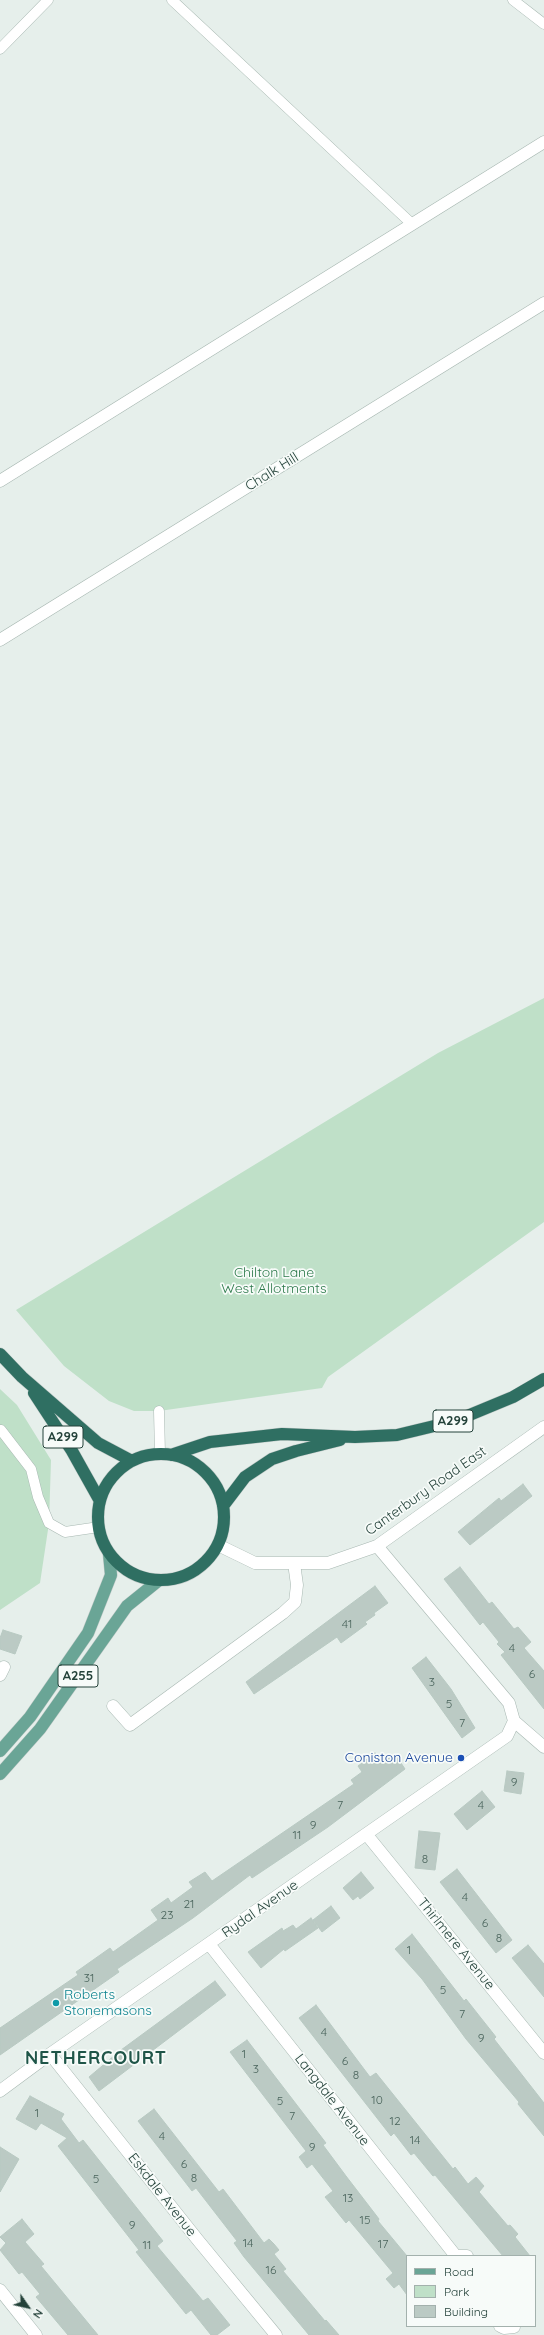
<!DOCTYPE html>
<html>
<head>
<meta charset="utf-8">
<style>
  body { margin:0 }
  #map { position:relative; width:544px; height:2335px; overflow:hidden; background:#e6efeb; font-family:Quicksand,sans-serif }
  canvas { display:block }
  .legend { position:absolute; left:406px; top:2255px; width:130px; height:72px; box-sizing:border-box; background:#f7fbf9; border:1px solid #a3b1ad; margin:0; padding:5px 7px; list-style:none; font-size:12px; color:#24423a }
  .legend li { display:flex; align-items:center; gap:8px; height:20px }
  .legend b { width:20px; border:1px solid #a3b1ad }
  .north { position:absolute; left:8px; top:2287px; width:40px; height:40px; -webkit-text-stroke:3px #f7fbf9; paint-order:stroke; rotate:124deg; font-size:11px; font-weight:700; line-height:16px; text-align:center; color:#24423a }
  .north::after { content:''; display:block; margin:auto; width:14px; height:18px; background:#24423a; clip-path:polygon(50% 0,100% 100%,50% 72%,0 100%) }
</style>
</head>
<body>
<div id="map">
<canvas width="544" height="2335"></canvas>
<ul class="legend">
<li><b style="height:5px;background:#6aa596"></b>Road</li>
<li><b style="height:11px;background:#bfe0c8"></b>Park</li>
<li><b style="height:11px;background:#bbcac4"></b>Building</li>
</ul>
<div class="north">N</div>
</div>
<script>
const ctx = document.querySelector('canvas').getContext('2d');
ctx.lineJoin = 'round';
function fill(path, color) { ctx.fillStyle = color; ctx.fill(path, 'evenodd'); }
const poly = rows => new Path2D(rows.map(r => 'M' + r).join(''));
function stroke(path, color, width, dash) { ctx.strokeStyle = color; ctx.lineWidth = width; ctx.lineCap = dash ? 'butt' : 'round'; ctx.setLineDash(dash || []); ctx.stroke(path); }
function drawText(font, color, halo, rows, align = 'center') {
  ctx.font = font + ' Quicksand,sans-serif'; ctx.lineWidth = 3.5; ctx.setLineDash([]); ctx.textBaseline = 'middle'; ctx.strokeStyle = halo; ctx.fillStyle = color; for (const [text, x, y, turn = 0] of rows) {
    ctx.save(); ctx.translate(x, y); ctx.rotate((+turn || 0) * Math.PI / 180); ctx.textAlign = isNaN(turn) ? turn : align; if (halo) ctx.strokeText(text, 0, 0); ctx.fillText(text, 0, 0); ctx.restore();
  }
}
const green = poly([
  [544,998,544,1222,328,1377,322,1388,159,1411,134,1411,109,1401,64,1366,16,1310,438,1053],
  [0,1389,17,1405,51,1460,49,1523,40,1583,0,1610]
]);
const building = poly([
  [523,1484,532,1496,470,1545,458,1532,499,1498,501,1501,523,1484],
  [460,1567,489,1604,492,1602,514,1629,518,1627,531,1642,524,1648,544,1671,544,1709,501,1655,505,1652,497,1644,499,1642,483,1622,480,1625,444,1579,460,1567],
  [375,1586,388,1603,374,1613,375,1615,365,1622,367,1624,341,1643,337,1637,254,1694,246,1682,375,1586],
  [3,1630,22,1636,15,1654,0,1649,0,1638,3,1630],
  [426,1657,451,1689,475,1728,462,1738,412,1668,426,1657],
  [375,1753,382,1763,395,1754,405,1769,328,1827,252,1878,250,1875,193,1918,117,1969,119,1972,0,2055,0,2028,78,1975,76,1972,110,1948,113,1952,158,1920,151,1910,168,1898,171,1903,193,1887,189,1882,205,1872,212,1881,354,1784,351,1780,362,1772,358,1766,375,1753],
  [507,1771,524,1773,521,1794,504,1791,507,1771],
  [482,1791,495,1807,467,1830,454,1814,482,1791],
  [419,1831,440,1833,435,1870,415,1868,419,1831],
  [457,1869,512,1940,496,1953,440,1882,457,1869],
  [361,1872,374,1888,360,1899,358,1896,353,1900,343,1888,361,1872],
  [331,1906,340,1918,322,1932,313,1920,331,1906],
  [311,1918,318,1928,285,1951,284,1949,261,1968,248,1952,282,1928,283,1931,293,1925,296,1929,311,1918],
  [412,1934,464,2001,466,1999,477,2013,496,2037,494,2039,544,2103,544,2136,518,2104,519,2102,466,2039,422,1979,395,1949,412,1934],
  [528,1945,544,1964,544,1997,512,1958,528,1945],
  [215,1981,226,1995,99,2091,89,2077,121,2050,215,1981],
  [316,2005,370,2077,376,2073,453,2169,455,2167,468,2184,476,2177,484,2186,479,2192,508,2226,510,2225,518,2234,515,2237,530,2256,503,2256,435,2175,433,2176,414,2153,411,2155,394,2133,391,2136,299,2018,316,2005],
  [247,2040,326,2143,323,2145,346,2176,379,2219,378,2221,407,2256,407,2295,399,2284,394,2288,386,2279,393,2273,349,2220,346,2223,325,2197,333,2191,312,2164,307,2168,299,2157,306,2151,230,2052,247,2040],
  [30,2096,64,2114,61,2119,79,2143,83,2140,163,2241,157,2246,203,2301,208,2298,230,2325,217,2335,211,2335,191,2310,186,2314,136,2252,139,2250,58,2146,67,2138,41,2123,36,2130,16,2119,30,2096],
  [154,2109,219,2192,223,2189,264,2243,269,2239,274,2244,279,2250,274,2254,286,2269,283,2271,325,2321,326,2320,339,2335,309,2335,244,2257,234,2243,237,2241,196,2188,192,2191,138,2121,154,2109],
  [0,2147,19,2159,0,2192,0,2147],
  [22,2219,34,2234,25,2242,44,2264,41,2266,98,2335,68,2335,36,2297,40,2294,22,2272,19,2274,0,2250,6,2243,0,2237,22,2219]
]);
const lane = poly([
  [172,0,412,224],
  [513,0,544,24],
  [0,49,48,0],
  [159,1411,160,1454],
  [1,1430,31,1469,38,1497,49,1523,65,1532,99,1527]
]);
const street = poly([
  [0,481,544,142],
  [0,640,544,303],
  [218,1545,255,1563,328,1563,377,1546,544,1427],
  [377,1546,509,1703,514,1721,544,1747],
  [0,1675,4,1667],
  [113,1706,130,1725,283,1613,295,1602,297,1585,294,1563],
  [367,1835,544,2053],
  [209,1944,455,2255],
  [50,2054,197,2239,276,2335],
  [0,2091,50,2054,507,1736,514,1721],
  [455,2256,467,2256],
  [0,2290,36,2335],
  [500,2326,504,2328,514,2327]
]);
const primary = poly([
  [0,1751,30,1717,88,1633,111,1575,109,1554],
  [0,1774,40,1729,127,1606,158,1581]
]);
const highway = poly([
  [0,1354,22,1377,98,1443,132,1461],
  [34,1393,72,1451,100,1501],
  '98 1517a63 63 0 1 1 126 0a63 63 0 1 1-126 0Z',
  [171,1455,210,1442,282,1434,355,1437,397,1435,455,1421,513,1397,544,1379],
  [223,1506,245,1477,272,1459,296,1451,340,1440]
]);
const markers = [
  [461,1758,4,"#1a4fb4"],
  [56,2003,4,"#0f9aa8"]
];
const numberNames = [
  ["41",347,1624],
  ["4",512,1648],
  ["6",532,1674],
  ["3",432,1682],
  ["5",449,1704],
  ["7",462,1723],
  ["9",514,1782],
  ["7",340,1805],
  ["4",481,1805],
  ["9",313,1825],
  ["11",297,1835],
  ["8",425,1859],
  ["4",465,1897],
  ["21",189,1904],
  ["23",167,1915],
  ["6",485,1923],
  ["8",499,1938],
  ["1",409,1950],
  ["31",89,1978],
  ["5",443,1990],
  ["7",462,2014],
  ["4",324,2032],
  ["9",481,2038],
  ["1",244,2054],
  ["6",345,2061],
  ["3",256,2069],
  ["8",356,2075],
  ["10",377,2100],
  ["5",280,2101],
  ["1",37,2113],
  ["7",292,2116],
  ["12",395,2121],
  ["4",162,2136],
  ["14",415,2140],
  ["9",312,2147],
  ["6",184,2164],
  ["8",194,2178],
  ["5",96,2179],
  ["13",348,2198],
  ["15",365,2220],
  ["9",132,2225],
  ["14",248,2243],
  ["17",383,2244],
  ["11",147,2245],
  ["16",271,2270]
];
const shields = [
  [453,1421,40],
  [63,1437,40],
  [78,1676,40]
];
const shieldNames = [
  ["A299",453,1421],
  ["A299",63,1437],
  ["A255",78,1676]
];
const streetNames = [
  ["Chalk Hill",272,472,-32],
  ["Canterbury Road East",426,1491,-35],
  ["Rydal Avenue",260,1909,-35],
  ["Thirlmere Avenue",456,1944,51],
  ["Langdale Avenue",332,2100,52],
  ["Eskdale Avenue",162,2195,52]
];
const parkNames = [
  ["Chilton Lane",274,1273],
  ["West Allotments",274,1289]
];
const transitNames = [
  ["Coniston Avenue",453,1758]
];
const cultureNames = [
  ["Roberts",64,1995],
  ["Stonemasons",64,2011]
];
const districtNames = [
  ["NETHERCOURT",96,2059]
];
fill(green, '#bfe0c8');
fill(building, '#bbcac4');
stroke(building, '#b8c9c2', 1);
stroke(lane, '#a8b8b2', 11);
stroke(street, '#a8b8b2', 13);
stroke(primary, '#c2cac8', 13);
stroke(highway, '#c2cac8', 13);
stroke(lane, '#fff', 10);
stroke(street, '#fff', 12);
stroke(primary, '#6aa596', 12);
stroke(highway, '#2f6f62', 12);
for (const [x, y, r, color] of markers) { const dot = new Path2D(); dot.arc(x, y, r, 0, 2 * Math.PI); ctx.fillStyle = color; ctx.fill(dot); stroke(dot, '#f7fbf9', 1.5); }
drawText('12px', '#4a645c', null, numberNames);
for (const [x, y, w] of shields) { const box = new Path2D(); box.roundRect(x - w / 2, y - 11, w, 22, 3); ctx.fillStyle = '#f7fbf9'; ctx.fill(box); stroke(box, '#24423a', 1); }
drawText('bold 13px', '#24423a', null, shieldNames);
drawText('14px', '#24423a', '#f7fbf9', streetNames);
drawText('14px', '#2d7a4b', '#f7fbf9', parkNames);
drawText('14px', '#164399', '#f7fbf9', transitNames, 'right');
drawText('14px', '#0d838f', '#f7fbf9', cultureNames, 'left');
ctx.letterSpacing = '1px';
drawText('bold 18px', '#1f5548', '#f7fbf9', districtNames);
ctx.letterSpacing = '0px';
</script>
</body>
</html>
